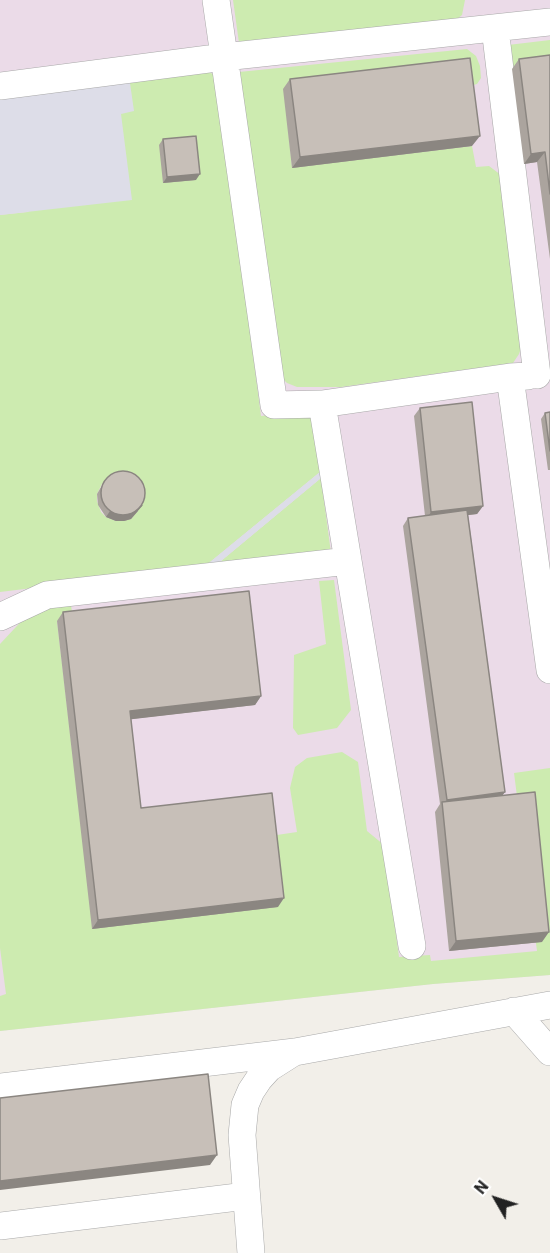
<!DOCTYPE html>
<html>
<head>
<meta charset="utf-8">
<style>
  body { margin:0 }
  #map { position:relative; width:550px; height:1253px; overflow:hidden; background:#f2efe9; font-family:Roboto,sans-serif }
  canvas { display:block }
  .north { position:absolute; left:466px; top:1169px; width:60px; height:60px; -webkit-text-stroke:4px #fff; paint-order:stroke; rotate:309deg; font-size:16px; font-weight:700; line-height:24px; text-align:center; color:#222 }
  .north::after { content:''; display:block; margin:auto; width:21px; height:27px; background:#222; clip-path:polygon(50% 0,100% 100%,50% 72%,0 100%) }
</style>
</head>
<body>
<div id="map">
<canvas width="550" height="1253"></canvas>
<div class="north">N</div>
</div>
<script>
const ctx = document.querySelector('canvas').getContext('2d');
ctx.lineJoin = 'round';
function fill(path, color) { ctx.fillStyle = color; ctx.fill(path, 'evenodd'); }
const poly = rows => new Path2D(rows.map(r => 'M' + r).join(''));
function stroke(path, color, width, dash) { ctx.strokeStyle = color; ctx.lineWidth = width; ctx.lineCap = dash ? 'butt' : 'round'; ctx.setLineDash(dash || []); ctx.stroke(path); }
const industrial = poly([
  [0,0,550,0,550,975,433,984,0,1031]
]);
const grass = poly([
  [233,0,465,0,462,15,456,20,239,43],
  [550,40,550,64,512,69,508,45],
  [467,49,476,56,480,66,481,78,477,84,466,87,284,89,292,167,472,146,476,167,489,166,501,175,523,343,519,354,513,363,341,387,297,387,287,383,281,377,239,72],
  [208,71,217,77,261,416,305,411,313,417,320,472,204,567,0,592,0,215,28,212,121,113,129,76],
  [108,480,140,508,131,519,116,521,106,517,101,512,97,501,97,494,102,484],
  [321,478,331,553,215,566],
  [334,580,351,710,337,728,298,735,293,728,294,655,326,644,319,581],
  [70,598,73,619,57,621,93,928,270,836,297,832,290,788,295,767,307,758,342,752,358,762,367,831,384,845,399,957,430,955,431,961,537,951,514,773,550,768,550,975,433,984,0,1031,0,996,6,994,0,948,0,644,30,612]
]);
const plaza = poly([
  [129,76,134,111,121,114,132,200,0,215,0,93],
  [320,472,321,478,215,566,204,567]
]);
const minor = poly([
  [216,0,274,405,322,404],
  [495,28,537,375],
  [0,86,224,57,550,22],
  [528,376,510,377,550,670],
  [0,617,47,595,348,561],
  [412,946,322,404,510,377],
  [514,1011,550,1052],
  [0,1087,295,1052,550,1005],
  [0,1226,246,1196],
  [251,1253,242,1135,245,1105,251,1091,259,1079,269,1068,291,1054]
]);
const wall = poly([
  [550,55,550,259,537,162,524,164,512,69,519,59],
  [290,79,472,146,292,168,283,89],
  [163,139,196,180,163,183,159,145],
  [420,408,483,506,477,514,468,515,505,792,502,795,542,942,449,951,435,812,440,804,403,526,408,518,425,516,414,416],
  [550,412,550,470,548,470,541,419,545,413],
  [104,482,138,511,131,519,124,521,116,521,106,517,98,505,97,494],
  [63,612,261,696,255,705,131,719,141,808,278,907,92,929,57,621]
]);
const shadedWall = poly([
  [480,136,472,146,292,168,300,157],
  [545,152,537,162,524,164,531,154],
  [200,174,196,180,163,183,167,177],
  [143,505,131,519,124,521,116,521,106,517,110,511],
  [483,506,477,514,426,520,431,512],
  [261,696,255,705,125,720,130,711],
  [505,792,499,800,443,805,447,800],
  [284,898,278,907,92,929,98,920],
  [549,932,542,942,449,951,456,941],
  [217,1155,210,1165,0,1190,0,1181]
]);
const building = poly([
  [550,55,550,194,545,152,531,154,519,59,550,55],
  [470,58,480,136,300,157,290,79,470,58],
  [196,136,200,174,167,177,163,139,196,136],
  [472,402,483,506,431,512,420,408,472,402],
  [550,412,550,451,545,413,550,412],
  '101 493a22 22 0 1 1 44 0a22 22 0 1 1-44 0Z',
  [467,510,505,792,447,800,408,518,467,510],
  [249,591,261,696,130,711,141,808,272,793,284,898,98,920,63,612,249,591],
  [535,792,549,932,456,941,442,802,535,792],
  [208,1074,217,1155,0,1181,0,1098,208,1074]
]);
fill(industrial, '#ebdbe8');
fill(grass, '#cdebb0');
fill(plaza, '#dddde8');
stroke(minor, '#a9a9a9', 28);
stroke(minor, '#fff', 27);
fill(wall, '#aba49e');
fill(shadedWall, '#8b8681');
fill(building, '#c7bfb8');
stroke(building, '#8b8681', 1.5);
</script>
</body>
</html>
